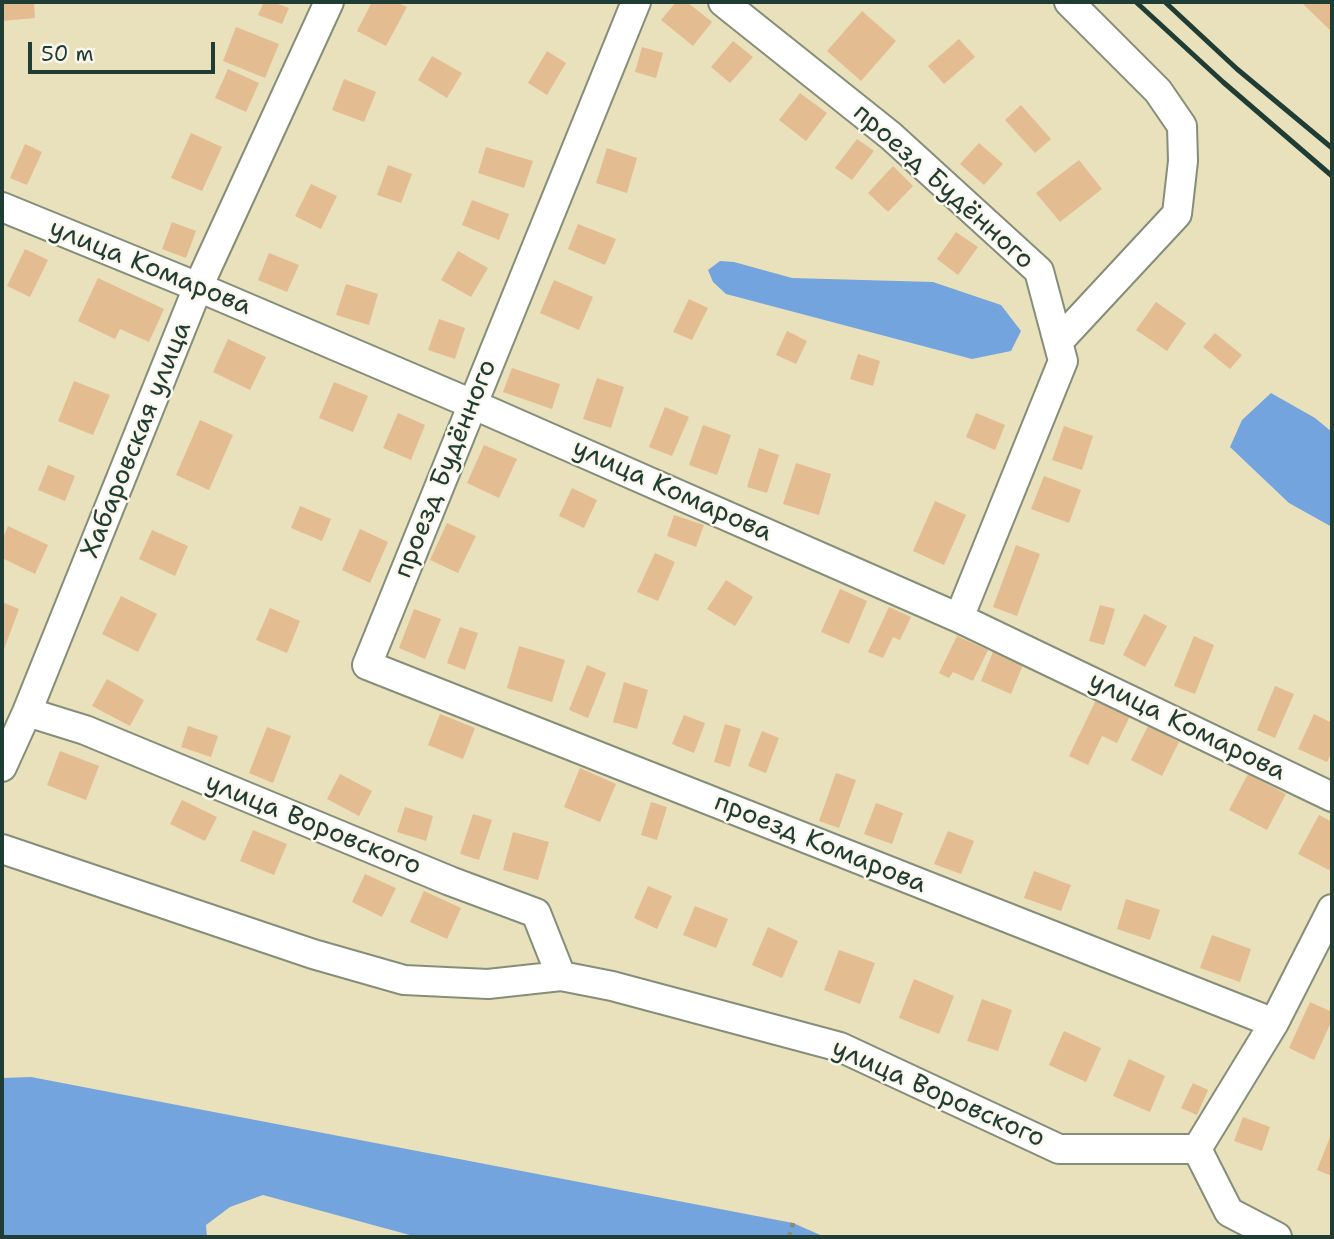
<!DOCTYPE html>
<html>
<head>
<meta charset="utf-8">
<style>
  body { margin:0 }
  #map { position:relative; width:1334px; height:1239px; overflow:hidden; background:#e9e0bc; font-family:"Shantell Sans",sans-serif }
  canvas { display:block }
  .frame { position:absolute; inset:0; border:4px solid #1f3d34; pointer-events:none }
  .scale { position:absolute; left:28px; top:42px; width:187px; height:32px; box-sizing:border-box; border:4px solid #1f3d34; border-top:0; padding-left:9px; font-size:21px; line-height:24px; white-space:nowrap; color:#1f3d34; -webkit-text-stroke:5px #fbf7ec; paint-order:stroke }
</style>
</head>
<body>
<div id="map">
<canvas width="1334" height="1239"></canvas>
<div class="frame"></div>
<div class="scale">50 m</div>
</div>
<script>
const ctx = document.querySelector('canvas').getContext('2d');
ctx.lineJoin = 'round';
function fill(path, color) { ctx.fillStyle = color; ctx.fill(path, 'evenodd'); }
const poly = rows => new Path2D(rows.map(r => 'M' + r).join(''));
function stroke(path, color, width, dash) { ctx.strokeStyle = color; ctx.lineWidth = width; ctx.lineCap = dash ? 'butt' : 'round'; ctx.setLineDash(dash || []); ctx.stroke(path); }
function drawText(font, color, halo, rows, align = 'center') {
  ctx.font = font + ' "Shantell Sans",sans-serif'; ctx.lineWidth = 5; ctx.setLineDash([]); ctx.textBaseline = 'middle'; ctx.strokeStyle = halo; ctx.fillStyle = color; for (const [text, x, y, turn = 0] of rows) {
    ctx.save(); ctx.translate(x, y); ctx.rotate((+turn || 0) * Math.PI / 180); ctx.textAlign = isNaN(turn) ? turn : align; if (halo) ctx.strokeText(text, 0, 0); ctx.fillText(text, 0, 0); ctx.restore();
  }
}
const water = poly([
  [720,261,734,262,792,278,933,282,1001,305,1021,331,1011,351,972,359,726,294,713,282,708,270],
  [1271,393,1315,418,1332,432,1332,527,1289,503,1230,447,1242,420],
  [31,1077,793,1223,825,1237,417,1237,263,1195,230,1207,206,1225,207,1237,2,1237,2,1078]
]);
const building = poly([
  [2,2,34,2,35,18,2,21],
  [264,2,272,2,289,8,282,24,258,15],
  [372,2,396,2,407,7,386,46,357,31],
  [676,2,687,2,712,22,693,46,661,20],
  [1301,2,1332,2,1332,32],
  [862,11,896,41,861,81,827,51],
  [236,27,279,44,265,78,223,61],
  [959,39,975,57,944,84,928,66],
  [733,41,753,57,730,83,711,67],
  [642,47,663,53,656,78,635,72],
  [547,51,566,63,547,95,528,83],
  [432,56,462,73,447,98,418,80],
  [228,69,259,83,246,112,215,98],
  [344,79,376,92,364,122,332,110],
  [800,93,827,113,806,141,779,120],
  [1021,105,1051,139,1035,153,1005,120],
  [191,133,222,147,202,191,171,178],
  [857,139,874,151,852,180,835,168],
  [979,143,1003,164,984,185,960,164],
  [25,144,42,152,27,185,10,178],
  [486,147,533,161,524,188,478,173],
  [607,148,637,158,627,193,596,183],
  [1079,160,1102,189,1060,222,1036,193],
  [388,165,412,174,401,203,377,195],
  [893,166,913,186,888,212,868,193],
  [311,184,337,196,321,229,295,216],
  [472,200,509,214,499,240,462,225],
  [172,222,196,231,186,258,162,249],
  [578,224,616,239,605,265,568,249],
  [956,232,978,247,958,275,937,259],
  [25,249,48,260,30,297,7,286],
  [458,251,488,268,471,297,441,280],
  [269,253,299,265,287,292,258,280],
  [98,278,164,309,149,342,120,329,115,339,78,321],
  [554,280,593,297,579,330,540,313],
  [346,284,378,294,369,325,336,315],
  [689,299,708,308,692,340,673,332],
  [1156,302,1186,323,1167,351,1136,330],
  [439,319,465,328,455,359,428,350],
  [787,331,807,341,796,364,776,355],
  [1215,333,1242,355,1230,369,1203,347],
  [228,339,266,357,250,390,213,372],
  [858,354,880,361,873,386,850,379],
  [512,368,560,384,552,409,503,392],
  [597,378,624,387,611,428,583,419],
  [74,381,110,395,93,435,58,421],
  [334,382,368,396,353,432,319,418],
  [665,407,689,417,672,456,649,447],
  [398,413,425,425,411,460,383,448],
  [976,413,1005,425,995,450,966,437],
  [200,420,233,435,209,490,176,475],
  [703,425,731,435,717,475,689,465],
  [1064,426,1093,436,1082,470,1052,460],
  [484,445,517,459,499,498,467,483],
  [759,448,779,455,767,493,747,487],
  [796,463,831,474,819,515,783,504],
  [48,465,75,476,65,501,38,490],
  [1044,476,1081,490,1069,523,1031,509],
  [572,488,597,500,584,528,559,516],
  [935,501,966,515,944,565,913,551],
  [300,506,331,519,322,541,291,528],
  [674,515,704,525,696,547,667,536],
  [447,523,476,536,458,573,430,560],
  [8,526,48,545,35,574,2,558,2,540],
  [360,529,388,542,370,583,342,570],
  [152,530,188,546,175,576,139,559],
  [1016,545,1040,554,1017,616,993,607],
  [655,553,675,562,658,601,637,592],
  [726,580,753,597,735,626,707,609],
  [840,589,867,601,849,644,821,632],
  [121,596,157,614,138,652,102,634],
  [2,602,19,609,4,649,2,648],
  [1100,605,1115,609,1104,645,1089,641],
  [889,607,911,617,900,640,893,637,883,658,868,652],
  [270,608,300,621,287,653,256,640],
  [414,609,441,619,425,659,399,648],
  [1144,614,1167,626,1145,667,1123,655],
  [460,627,478,633,465,670,447,663],
  [957,636,988,650,973,681,953,672,949,678,939,673],
  [1194,636,1214,645,1195,694,1174,686],
  [519,646,565,660,552,702,507,688],
  [993,652,1023,665,1011,694,981,681],
  [587,665,606,673,588,718,569,710],
  [107,679,144,700,130,726,92,706],
  [624,682,648,690,637,729,613,722],
  [1275,686,1294,694,1275,738,1257,730],
  [1097,698,1131,714,1117,743,1102,736,1088,765,1069,756],
  [440,714,475,728,463,759,428,745],
  [1314,714,1332,723,1332,751,1327,762,1298,749],
  [684,715,705,723,694,753,672,744],
  [725,724,741,729,730,767,714,762],
  [188,726,218,736,211,757,181,747],
  [1148,726,1179,742,1162,776,1131,760],
  [267,727,291,736,273,783,249,773],
  [762,731,779,738,766,773,748,766],
  [60,751,99,766,86,800,47,785],
  [580,768,616,784,600,822,564,807],
  [836,773,856,780,839,828,819,821],
  [340,774,372,791,359,816,327,799],
  [1248,774,1286,794,1267,830,1229,810],
  [182,800,217,817,205,841,170,824],
  [651,802,667,807,657,840,641,835],
  [876,803,903,813,892,844,864,834],
  [405,807,433,816,426,841,397,832],
  [473,814,492,820,479,860,460,854],
  [1319,815,1332,822,1332,864,1329,870,1298,854],
  [253,830,287,844,274,875,240,861],
  [948,831,974,841,961,874,934,864],
  [513,832,549,842,538,880,503,870],
  [1034,871,1071,885,1061,911,1024,898],
  [365,874,396,888,382,917,352,902],
  [648,886,672,896,657,929,634,918],
  [424,891,461,908,447,939,410,922],
  [1126,899,1160,910,1150,940,1117,929],
  [695,906,728,919,716,948,683,935],
  [768,927,798,941,782,978,752,965],
  [1212,935,1251,949,1240,982,1200,968],
  [839,950,875,963,860,1004,824,990],
  [914,979,954,996,939,1034,899,1018],
  [982,999,1012,1010,998,1051,967,1041],
  [1310,1002,1332,1012,1332,1020,1314,1060,1289,1048],
  [1064,1031,1101,1048,1086,1082,1049,1065],
  [1129,1059,1165,1076,1150,1112,1113,1096],
  [1193,1083,1208,1090,1197,1115,1181,1108],
  [1243,1117,1270,1127,1262,1151,1234,1141],
  [1332,1132,1332,1176,1317,1170]
]);
const path = poly([
  [789,1237,793,1223]
]);
const minor = poly([
  [636,2,367,665,1274,1023],
  [723,2,891,136,1039,271,1063,361,959,618],
  [2,207,198,287,472,404,959,618,1332,797],
  [1058,342,1177,214,1183,161,1182,126,1158,91,1069,2],
  [27,712,85,730,450,881,536,913,561,976],
  [2,767,27,712,198,287,329,2],
  [2,849,313,954,404,980,488,984,561,976,612,986,840,1047,1059,1149,1197,1149,1229,1212,1277,1237],
  [1197,1149,1274,1023,1332,909]
]);
const rail = poly([
  [1136,2,1223,82,1332,176],
  [1165,2,1237,69,1332,148]
]);
const streetNames = [
  ["проезд Будённого",943,187,42],
  ["улица Комарова",150,268,22],
  ["Хабаровская улица",137,440,-68],
  ["проезд Будённого",446,469,-68],
  ["улица Комарова",672,491,24],
  ["улица Комарова",1187,727,26],
  ["улица Воровского",313,825,22],
  ["проезд Комарова",820,844,22],
  ["улица Воровского",938,1094,24]
];
fill(water, '#74a4de');
fill(building, '#e4bc91');
stroke(minor, '#848e78', 32);
stroke(path, '#848e78', 4.5, [5, 5]);
stroke(minor, '#fff', 28);
stroke(rail, '#1f3d34', 5);
drawText('26px', '#1f3d34', '#fbf7ec', streetNames);
</script>
</body>
</html>
